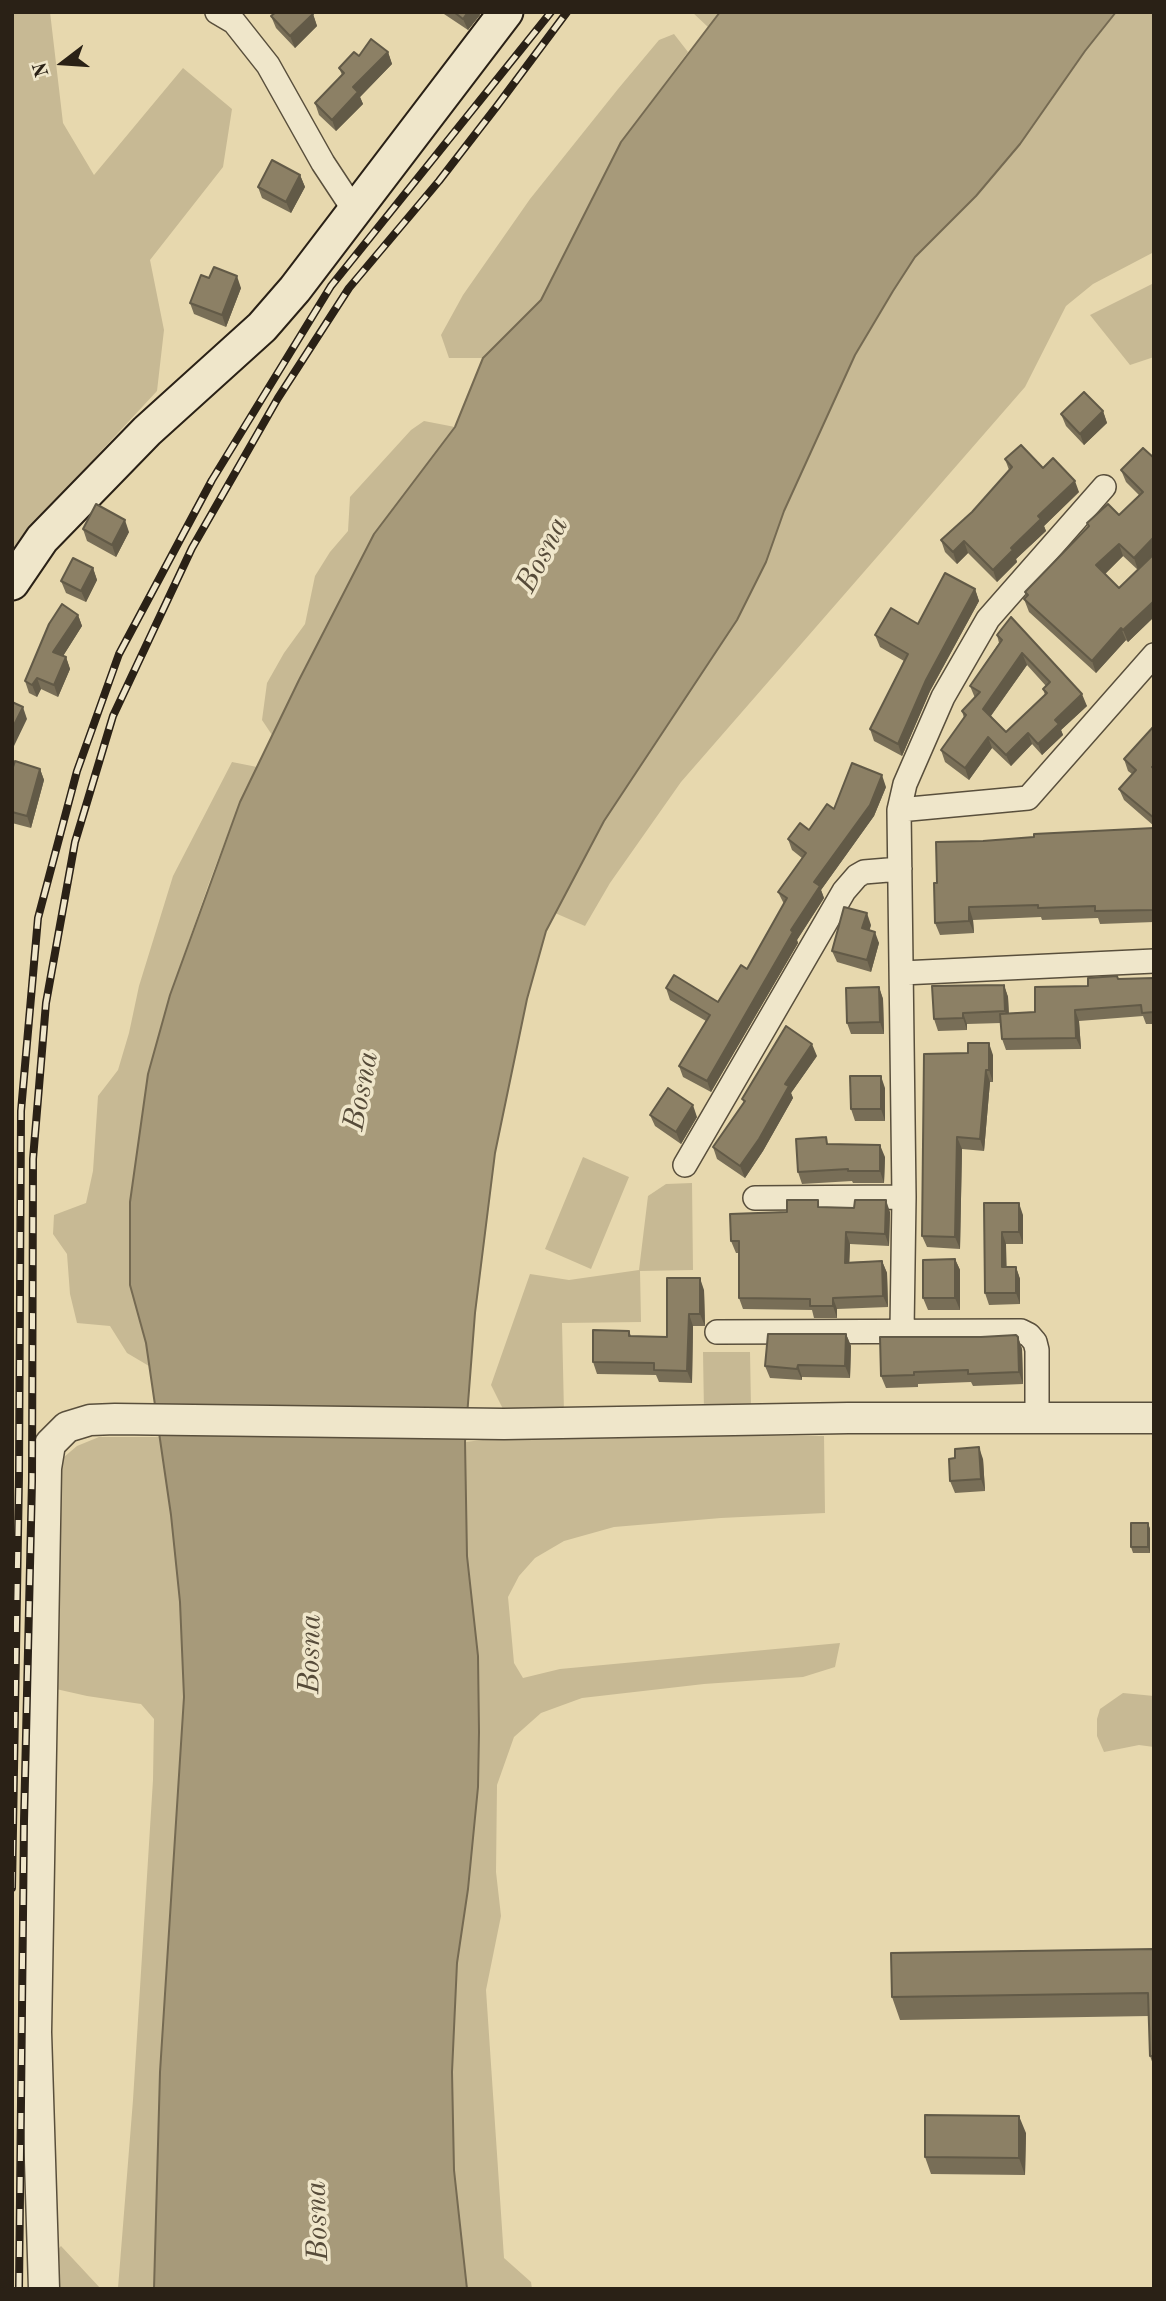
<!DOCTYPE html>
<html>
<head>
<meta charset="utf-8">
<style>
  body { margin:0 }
  #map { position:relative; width:1166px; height:2301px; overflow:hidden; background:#e7d8ae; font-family:"Old Standard TT",serif }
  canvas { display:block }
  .frame { position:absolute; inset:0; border:14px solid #2a2116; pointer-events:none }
  .north { position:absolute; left:28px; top:28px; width:70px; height:70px; -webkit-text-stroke:5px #efe6ca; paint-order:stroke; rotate:253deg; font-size:19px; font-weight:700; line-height:28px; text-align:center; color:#2a2116 }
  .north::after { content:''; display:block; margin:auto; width:24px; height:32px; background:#2a2116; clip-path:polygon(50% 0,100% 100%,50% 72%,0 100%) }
</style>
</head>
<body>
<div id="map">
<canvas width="1166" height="2301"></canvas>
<div class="frame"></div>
<div class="north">N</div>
</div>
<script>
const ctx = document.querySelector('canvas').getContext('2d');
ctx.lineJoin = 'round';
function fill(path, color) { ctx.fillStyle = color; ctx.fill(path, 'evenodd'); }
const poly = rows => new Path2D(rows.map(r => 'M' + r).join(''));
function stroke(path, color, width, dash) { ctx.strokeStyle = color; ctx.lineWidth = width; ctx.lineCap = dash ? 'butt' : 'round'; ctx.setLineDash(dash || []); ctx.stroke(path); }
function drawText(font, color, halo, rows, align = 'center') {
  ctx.font = font + ' "Old Standard TT",serif'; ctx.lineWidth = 7; ctx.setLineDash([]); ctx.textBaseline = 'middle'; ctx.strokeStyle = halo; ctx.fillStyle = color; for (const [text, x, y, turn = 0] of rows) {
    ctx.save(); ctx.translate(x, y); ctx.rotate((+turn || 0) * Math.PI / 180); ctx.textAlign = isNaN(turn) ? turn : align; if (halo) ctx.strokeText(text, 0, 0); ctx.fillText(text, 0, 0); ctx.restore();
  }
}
const green = poly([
  [12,12,50,12,63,123,94,175,183,68,232,109,223,167,150,260,164,330,157,391,51,505,12,565],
  [692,12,720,12,708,27],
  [1116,12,1154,12,1154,252,1093,284,1066,306,1025,387,681,782,610,883,585,926,555,913,604,821,737,620,766,562,784,511,855,355,893,291,915,257,976,196,1020,144,1085,51],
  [674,34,688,52,621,142,541,300,483,358,449,358,441,335,463,295,530,199,618,89,659,40],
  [1154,283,1154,357,1130,365,1090,315],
  [424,421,455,427,374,534,272,735,262,720,267,683,284,653,305,624,315,576,330,552,348,531,350,497,411,430],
  [232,762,257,767,240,802,209,883,170,995,148,1074,130,1202,130,1285,146,1342,149,1366,127,1353,110,1326,77,1323,70,1294,67,1254,53,1234,54,1215,86,1203,93,1171,98,1096,118,1070,129,1033,139,986,173,876],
  [583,1157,629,1177,591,1269,545,1249],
  [692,1183,693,1270,640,1271,641,1322,562,1323,564,1413,503,1409,491,1385,530,1274,569,1280,639,1270,648,1196,666,1184],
  [703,1352,750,1352,751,1407,704,1412],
  [517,1436,824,1436,825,1513,721,1518,614,1527,564,1541,535,1558,519,1576,508,1597,514,1663,523,1678,560,1669,840,1643,835,1667,803,1677,704,1684,582,1698,541,1713,514,1737,497,1785,496,1872,501,1916,486,1990,504,2258,531,2282,532,2289,467,2289,454,2169,452,2072,457,1963,468,1889,478,1787,478,1656,467,1556,465,1442],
  [99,1437,160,1437,171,1515,180,1602,184,1697,160,2072,154,2289,115,2289,118,2288,133,2100,153,1780,154,1719,141,1704,87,1696,56,1689,55,1480,64,1457,77,1446],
  [1123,1693,1154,1696,1154,1747,1139,1745,1104,1752,1097,1736,1097,1719,1100,1709],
  [61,2246,101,2289,54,2289,52,2255]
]);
const water = poly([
  [720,12,1116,12,1085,51,1020,144,976,196,915,257,893,291,855,355,784,511,766,562,737,620,604,821,546,931,527,999,495,1153,475,1313,465,1442,467,1556,478,1656,479,1732,478,1787,468,1889,457,1963,452,2072,454,2170,467,2289,154,2289,160,2072,184,1697,180,1602,171,1515,146,1343,130,1285,130,1202,148,1074,170,995,240,802,299,680,374,534,455,427,483,358,541,300,621,142,720,12]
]);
const minor = poly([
  [217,12,234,22,268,65,323,163,354,210],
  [899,810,1028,798,1154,655],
  [902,973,1154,961],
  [685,1165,844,891,857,876,864,872,900,869],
  [755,1198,904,1197],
  [902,1330,904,1197,899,810,905,784,943,697,988,619,1104,487],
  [717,1332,1021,1331,1029,1335,1035,1342,1037,1350,1037,1417]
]);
const tertiary = poly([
  [44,2289,36,2032,46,1468,50,1444,67,1427,90,1420,115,1419,504,1424,848,1418,1154,1418]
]);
const secondary = poly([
  [12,583,42,539,147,431,262,327,295,289,506,12]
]);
const rail = poly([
  [12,1888,19,1475,21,1111,38,918,77,771,119,654,212,480,331,286,551,12],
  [19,2289,24,1821,32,1481,33,1159,46,1003,75,842,113,716,192,548,278,398,349,288,439,181,497,106,567,12]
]);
const wall = poly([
  [441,12,479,12,480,15,468,30],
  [313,14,317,26,295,48,276,28,271,16],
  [388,52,392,64,360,97,363,104,336,131,319,115,315,103,342,75,339,68,359,56],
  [300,175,305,187,291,213,262,198,258,187],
  [209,278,241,288,226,327,194,314,190,303],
  [1103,411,1107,423,1084,445,1066,426,1061,414],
  [1154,458,1154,554,1144,564,1154,558,1154,617,1128,642,1126,640,1096,673,1029,612,1024,599,1026,597,1025,592,1088,527,1087,523,1119,515,1139,495,1126,482,1121,470],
  [1123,556,1138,570,1119,588,1105,574],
  [1005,459,1043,468,1079,492,1044,526,1046,531,1016,559,1017,562,997,582,968,553,957,564,945,552,941,540,972,512,1009,470],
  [83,529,129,532,116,557,87,541],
  [93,568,97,580,86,602,66,593,61,581],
  [975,589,979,601,930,691,902,756,874,741,870,729,904,661,880,647,875,635,918,624],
  [78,615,82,626,63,656,66,657,70,669,58,697,41,689,37,697,29,693,25,681],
  [1011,617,1087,706,1061,730,1063,735,1042,755,1032,744,1011,766,992,748,969,780,945,762,941,750,964,718,962,711,975,698,970,686,999,643,997,635],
  [1027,665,1046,686,1043,689,1045,695,1006,732,991,716],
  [1154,726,1154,826,1124,800,1119,789,1132,774,1128,771,1124,759],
  [40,769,44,780,31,828,12,823,12,770],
  [886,787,874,816,821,890,824,898,797,940,798,943,711,1092,683,1077,679,1066,706,1021,670,1000,666,988,718,1002,747,969,784,904,778,892,802,858,792,850,788,839,809,830,834,809],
  [1154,828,1154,922,1100,924,1098,918,1042,920,1041,917,973,920,974,933,940,935,935,923,937,883,983,841],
  [871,925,869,930,879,943,871,972,837,962,832,951],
  [1154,978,1154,1024,1146,1024,1143,1016,1079,1021,1081,1049,1006,1050,1002,1039,1001,1023,967,1024,967,1030,938,1031,934,1019,1004,985,1008,997,1009,1013,1035,1012,1088,986,1118,979],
  [879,987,883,999,884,1034,851,1034,847,1023],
  [924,1054,993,1055,993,1082,990,1082,984,1151,962,1149,960,1249,927,1247,922,1236],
  [817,1056,791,1093,793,1098,763,1151,745,1178,717,1159,713,1147,744,1103,742,1099],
  [885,1088,885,1121,855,1121,851,1109],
  [650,1115,697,1117,681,1144,655,1126],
  [829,1144,885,1157,884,1183,853,1183,852,1181,802,1184,798,1172],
  [984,1203,1023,1215,1023,1244,1006,1244,1006,1267,1016,1267,1020,1279,1020,1304,989,1305,985,1293],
  [821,1207,890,1212,889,1246,850,1244,849,1262,882,1261,887,1273,888,1307,837,1309,837,1318,814,1318,812,1310,743,1309,739,1298,739,1253,736,1253,731,1241,787,1212],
  [955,1259,960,1270,960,1310,928,1310,923,1298],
  [704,1290,705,1326,693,1326,692,1383,659,1382,656,1375,597,1374,593,1362,629,1331,631,1336,667,1337],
  [846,1334,851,1346,850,1378,802,1377,802,1380,770,1378,765,1366],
  [1018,1337,1022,1349,1023,1384,973,1386,971,1382,918,1384,918,1387,886,1388,881,1376],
  [983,1459,985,1491,955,1493,950,1481],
  [1148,1523,1150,1529,1150,1553,1133,1553,1131,1547],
  [1154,1949,1154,2067,1150,2056,1149,2016,900,2020,892,1997],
  [1026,2133,1025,2175,931,2174,925,2157]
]);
const shadedWall = poly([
  [468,12,479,12,480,15,468,30,463,19],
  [313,14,317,26,295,48,290,36],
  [388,52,392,64,360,97,363,104,336,131,332,120,353,87],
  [300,175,305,187,291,213,286,202],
  [237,276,241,288,226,327,222,315],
  [1103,411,1107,423,1084,445,1080,434],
  [1075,481,1079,492,1044,526,1046,531,1016,559,1017,562,997,582,993,570,1038,516],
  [125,520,129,532,116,557,112,545],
  [1154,537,1154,554,1138,570,1134,558],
  [964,541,968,553,957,564,953,552],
  [1119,544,1123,556,1101,578,1096,565],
  [93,568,97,580,86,602,81,591],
  [975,589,979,601,930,691,902,756,898,744,926,680],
  [1154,601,1154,617,1128,642,1123,630],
  [78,615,82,626,58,664,53,652],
  [1121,628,1126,640,1096,673,1092,661],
  [1022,653,1027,665,987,721,983,709],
  [66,657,70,669,58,697,54,685],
  [37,678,41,689,37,697,32,685],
  [1082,694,1087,706,1061,730,1063,735,1042,755,1038,744,1055,720],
  [23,707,27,719,14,746,12,742,12,729],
  [1028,733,1032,744,1011,766,1006,755],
  [988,737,992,748,969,780,965,768],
  [40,769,44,780,31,828,27,816],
  [882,775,886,787,874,816,821,890,824,898,797,940,798,943,711,1092,707,1081,791,930,814,882],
  [969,907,973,920,974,933,969,921],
  [867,913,871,925,867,940,862,928],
  [875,932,879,943,871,972,867,960],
  [1004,985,1008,997,1009,1023,1005,1011],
  [879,987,883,999,884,1034,880,1022],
  [1075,1010,1079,1021,1081,1049,1076,1038],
  [963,1013,967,1024,967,1030,963,1018],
  [989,1043,993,1055,993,1082,989,1070],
  [812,1044,817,1056,791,1093,793,1098,763,1151,745,1178,740,1166,785,1084],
  [986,1070,990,1082,984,1151,980,1139],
  [881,1076,885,1088,885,1121,881,1109],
  [693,1105,697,1117,681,1144,676,1132],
  [957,1137,962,1149,960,1249,955,1237],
  [880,1145,885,1157,884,1183,880,1171],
  [886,1200,890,1212,889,1246,885,1234],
  [1019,1203,1023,1215,1023,1244,1019,1232],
  [846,1232,850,1244,849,1274,845,1263],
  [1002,1232,1006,1244,1007,1279,1002,1267],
  [955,1259,960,1270,960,1310,955,1298],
  [882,1261,887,1273,888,1307,883,1296],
  [1016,1267,1020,1279,1020,1304,1016,1293],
  [700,1278,704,1290,705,1326,700,1314],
  [833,1298,837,1309,837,1318,833,1306],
  [689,1314,693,1326,692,1383,687,1371],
  [846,1334,851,1346,850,1378,845,1366],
  [1018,1337,1022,1349,1023,1384,1019,1372],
  [798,1365,802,1377,802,1380,797,1369],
  [979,1447,983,1459,985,1491,981,1479],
  [1148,1523,1150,1529,1150,1553,1148,1547],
  [1019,2116,1026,2133,1025,2175,1019,2158]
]);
const building = poly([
  [276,12,311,12,313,14,290,36,271,16,276,12],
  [454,12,468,12,463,19,454,12],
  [371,39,388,52,353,87,358,92,332,120,315,103,344,73,339,68,354,52,359,56,371,39],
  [272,160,300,175,286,202,258,187,272,160],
  [214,267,237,276,222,315,190,303,201,275,209,278,214,267],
  [1084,392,1103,411,1080,434,1061,414,1084,392],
  [1021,445,1043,468,1053,458,1075,481,1038,516,1041,519,1011,548,1013,550,993,570,964,541,953,552,941,540,972,512,1012,467,1005,459,1021,445],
  [1143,448,1154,458,1154,537,1134,558,1119,544,1096,565,1119,588,1152,556,1154,558,1154,601,1123,630,1121,628,1092,661,1024,599,1028,595,1025,592,1089,526,1087,523,1108,504,1119,515,1143,492,1121,470,1143,448],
  [96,504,125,520,112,545,83,529,96,504],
  [73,558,93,568,81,591,61,581,73,558],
  [945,573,975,589,926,680,898,744,870,729,908,654,875,635,891,608,918,624,945,573],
  [62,604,78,615,53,652,66,657,54,685,37,678,32,685,25,681,49,624,62,604],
  [1011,617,1082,694,1055,720,1059,724,1038,744,1028,733,1006,755,988,737,965,768,941,750,966,715,962,711,980,692,970,686,1002,640,997,635,1011,617],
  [1022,653,1050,682,1043,689,1047,693,1006,732,983,709,1022,653],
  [12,702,23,707,12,729,12,702],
  [1154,726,1154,766,1152,767,1154,769,1154,818,1119,789,1136,770,1124,759,1154,726],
  [15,761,40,769,27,816,12,812,12,770,15,761],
  [852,763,882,775,870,805,814,882,820,886,791,930,793,932,707,1081,679,1066,710,1015,666,988,674,975,718,1002,741,965,747,969,787,898,778,892,806,853,788,839,800,823,809,830,827,804,834,809,852,763],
  [1154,828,1154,910,1095,911,1095,906,1038,908,1038,905,969,907,969,921,935,923,934,883,937,883,936,842,983,841,1034,837,1034,834,1154,828],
  [844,907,867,913,862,928,875,932,867,960,832,951,844,907],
  [1117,976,1118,979,1154,978,1154,1012,1142,1013,1141,1005,1075,1010,1076,1038,1002,1039,1000,1014,1035,1012,1035,987,1088,986,1088,978,1117,976],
  [1004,985,1005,1011,963,1013,963,1018,934,1019,932,986,1004,985],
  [879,987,880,1022,847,1023,846,988,879,987],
  [786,1026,812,1044,785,1084,789,1086,759,1139,740,1166,713,1147,745,1101,742,1099,786,1026],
  [968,1043,989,1043,989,1070,986,1070,980,1139,957,1137,955,1237,922,1236,924,1054,968,1053,968,1043],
  [850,1076,881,1076,881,1109,851,1109,850,1076],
  [668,1088,693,1105,676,1132,650,1115,668,1088],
  [826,1137,827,1144,880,1145,880,1171,848,1171,848,1169,798,1172,796,1139,826,1137],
  [787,1200,818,1200,818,1207,854,1208,855,1200,886,1200,885,1234,846,1232,845,1263,882,1261,883,1296,833,1298,833,1306,810,1306,810,1299,739,1298,739,1241,731,1241,730,1214,787,1212,787,1200],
  [984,1203,1019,1203,1019,1232,1002,1232,1002,1267,1016,1267,1016,1293,985,1293,984,1203],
  [955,1259,955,1298,923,1298,923,1260,955,1259],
  [667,1278,700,1278,700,1314,689,1314,687,1371,654,1370,654,1363,593,1362,593,1330,629,1331,629,1336,667,1337,667,1278],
  [768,1334,846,1334,845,1366,798,1365,797,1369,765,1366,768,1334],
  [1016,1335,1018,1337,1019,1372,968,1374,968,1370,914,1372,914,1375,881,1376,880,1337,981,1337,1016,1335],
  [979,1447,981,1479,950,1481,949,1459,955,1458,955,1449,979,1447],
  [1131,1523,1148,1523,1148,1547,1131,1547,1131,1523],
  [1154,1949,1154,2056,1150,2056,1148,1993,892,1997,891,1953,1154,1949],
  [925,2115,1019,2116,1019,2158,925,2157,925,2115]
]);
const waterNames = [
  ["Bosna",543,555,-63],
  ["Bosna",362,1091,-79],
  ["Bosna",311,1654,-89],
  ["Bosna",318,2221,-92]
];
fill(green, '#c7b994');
fill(water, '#a79a7a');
stroke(water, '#756a52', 2);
stroke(minor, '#594f3c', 26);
stroke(tertiary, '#594f3c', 33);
stroke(secondary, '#2a2116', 37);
stroke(minor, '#efe6ca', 23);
stroke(tertiary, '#efe6ca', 30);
stroke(secondary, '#efe6ca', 33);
stroke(rail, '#2a2116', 8);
stroke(rail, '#efe6ca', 5, [16]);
fill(wall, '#786e57');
fill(shadedWall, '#625a47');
fill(building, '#8c8065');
stroke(building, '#625a47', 2);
drawText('italic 30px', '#564b39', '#efe6ca', waterNames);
</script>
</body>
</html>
